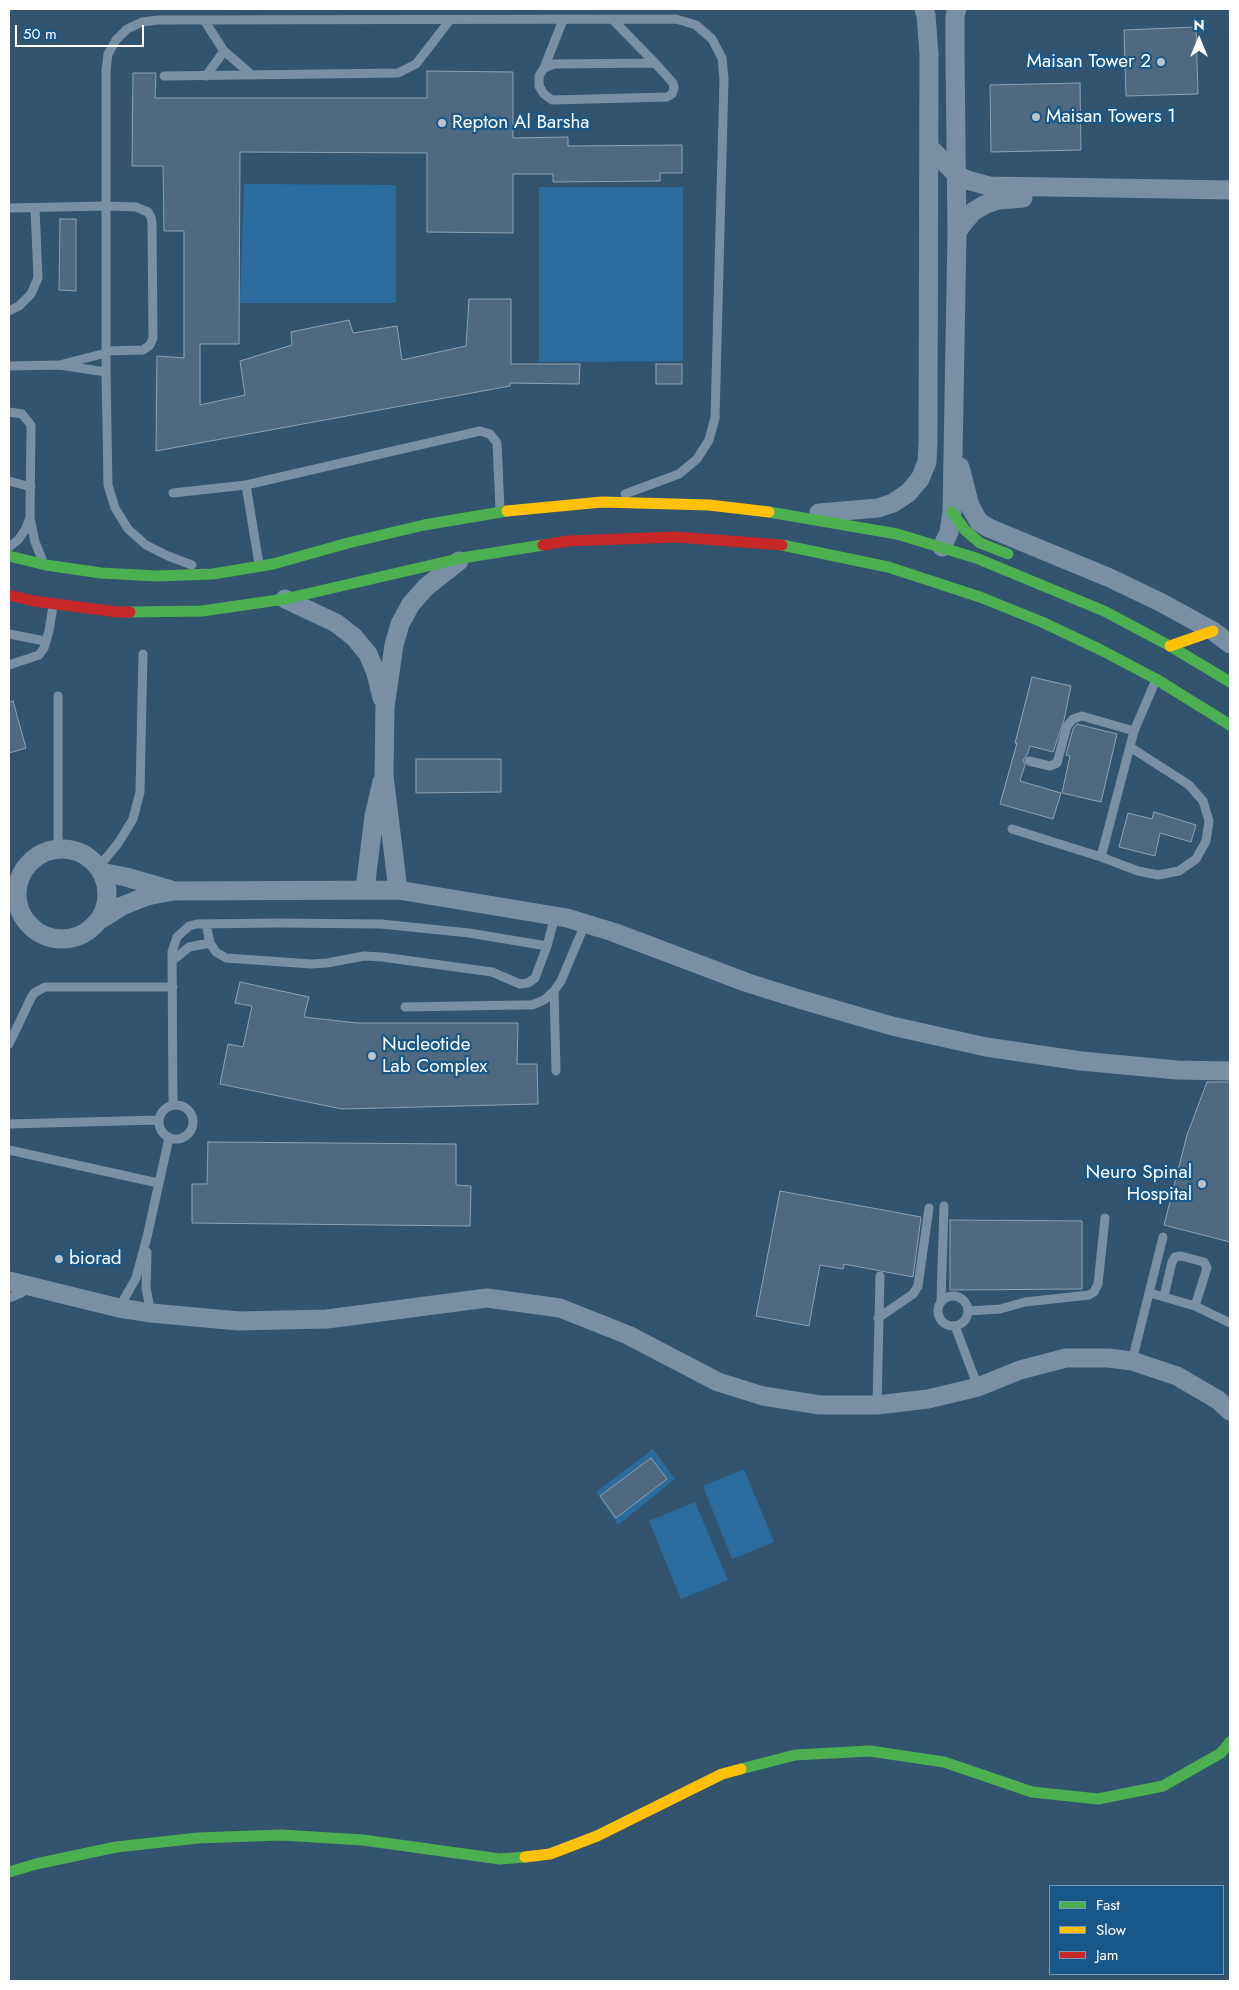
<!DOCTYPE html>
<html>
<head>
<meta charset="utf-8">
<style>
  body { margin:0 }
  #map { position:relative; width:1239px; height:1990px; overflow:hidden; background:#32546f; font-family:Jost,sans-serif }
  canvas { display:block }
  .frame { position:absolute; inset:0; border:10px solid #fff; pointer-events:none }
  .legend { position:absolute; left:1049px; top:1885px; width:175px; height:90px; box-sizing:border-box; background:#195788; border:1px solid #759ab8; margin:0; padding:6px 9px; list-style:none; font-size:15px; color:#fff }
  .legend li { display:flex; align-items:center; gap:10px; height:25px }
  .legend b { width:25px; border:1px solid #759ab8 }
  .north { position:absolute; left:1174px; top:15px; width:50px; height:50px; -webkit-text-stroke:4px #195788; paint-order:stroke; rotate:0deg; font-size:14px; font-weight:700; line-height:20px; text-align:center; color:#fff }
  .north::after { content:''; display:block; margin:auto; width:18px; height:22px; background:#fff; clip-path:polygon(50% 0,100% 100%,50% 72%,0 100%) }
  .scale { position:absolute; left:15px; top:25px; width:129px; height:22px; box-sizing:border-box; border:2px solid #fff; border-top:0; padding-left:6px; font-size:15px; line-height:18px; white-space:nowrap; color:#fff; -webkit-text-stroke:4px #195788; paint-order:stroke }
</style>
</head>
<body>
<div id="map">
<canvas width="1239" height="1990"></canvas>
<div class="frame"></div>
<ul class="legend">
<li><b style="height:6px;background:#4caf50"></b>Fast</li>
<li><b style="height:6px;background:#ffc107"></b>Slow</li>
<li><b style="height:6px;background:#c62828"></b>Jam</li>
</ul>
<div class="north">N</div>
<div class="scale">50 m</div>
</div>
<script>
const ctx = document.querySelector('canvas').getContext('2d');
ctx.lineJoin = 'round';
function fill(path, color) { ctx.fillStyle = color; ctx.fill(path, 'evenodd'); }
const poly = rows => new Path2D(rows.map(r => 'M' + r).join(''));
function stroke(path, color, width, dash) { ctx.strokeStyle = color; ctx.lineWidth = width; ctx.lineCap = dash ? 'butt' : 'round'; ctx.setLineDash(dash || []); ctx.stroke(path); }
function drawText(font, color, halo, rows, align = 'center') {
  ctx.font = font + ' Jost,sans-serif'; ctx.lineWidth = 4.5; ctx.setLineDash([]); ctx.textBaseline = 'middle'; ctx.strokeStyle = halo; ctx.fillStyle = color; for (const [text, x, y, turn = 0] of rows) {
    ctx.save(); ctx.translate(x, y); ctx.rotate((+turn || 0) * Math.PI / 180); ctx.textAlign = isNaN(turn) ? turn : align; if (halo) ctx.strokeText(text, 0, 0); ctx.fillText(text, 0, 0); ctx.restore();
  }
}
const green = poly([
  [244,184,396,185,396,303,240,303],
  [539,187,683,187,683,361,539,362],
  [653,1449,675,1479,618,1525,596,1492],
  [744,1469,774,1542,732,1559,703,1486],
  [695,1502,728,1580,681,1599,649,1521]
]);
const building = poly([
  [1196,27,1198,94,1126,96,1124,30,1196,27],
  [427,71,513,72,513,138,568,137,568,146,682,145,682,173,660,173,660,181,553,182,553,174,513,174,513,233,427,232,427,153,240,152,239,344,200,344,200,405,245,395,240,361,292,345,291,332,349,320,353,333,397,326,402,360,466,346,469,299,511,299,511,364,580,364,579,384,510,383,510,386,156,451,157,356,184,358,184,231,164,231,163,166,132,166,133,73,156,73,155,98,427,98,427,71],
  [1080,83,1081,150,991,152,990,85,1080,83],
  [60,219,76,219,76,291,59,290,60,219],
  [656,364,682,364,682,384,656,384,656,364],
  [1032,677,1071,686,1064,720,1053,752,1030,746,1027,755,1023,760,1025,765,1020,781,1061,793,1053,819,1000,804,1017,743,1015,743,1032,677],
  [13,701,26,748,9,753,9,702,13,701],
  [1077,724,1117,734,1101,802,1062,793,1070,756,1066,755,1073,729,1077,724],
  [416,759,501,759,501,792,416,793,416,759],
  [1154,812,1196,825,1191,842,1160,833,1155,856,1119,847,1128,813,1152,819,1154,812],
  [240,982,309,997,304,1017,357,1023,518,1023,517,1064,537,1064,538,1104,342,1109,220,1084,228,1044,243,1047,252,1006,235,1003,240,982],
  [1207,1082,1230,1082,1230,1242,1164,1225,1187,1135,1207,1082],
  [208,1142,456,1144,456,1185,471,1186,470,1226,192,1223,192,1184,207,1184,208,1142],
  [780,1191,921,1217,913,1277,844,1264,843,1269,820,1265,809,1326,756,1316,780,1191],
  [950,1220,1082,1221,1082,1289,950,1290,950,1220],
  [651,1458,667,1479,616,1518,600,1496,651,1458]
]);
const lane = poly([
  [612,19,655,63],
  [204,20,224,51,252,75],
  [655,63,673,83,674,88,672,94,667,97,552,100,544,94,539,86,539,76,544,68,554,64,655,63],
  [544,68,563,20],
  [164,76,398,73,416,64,450,20],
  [206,76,224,51],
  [9,208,106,206,136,207,148,212,151,217,152,223,153,338,150,345,143,350,106,351],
  [9,311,19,306,31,294,38,278,35,208],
  [63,364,106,353],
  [9,366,59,365,106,372],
  [9,412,22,414,31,425,30,518,35,542,42,559],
  [9,481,31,487],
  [246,485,259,564],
  [173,493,246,485,480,431,490,434,497,443,500,509],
  [9,547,18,540,25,530,30,518],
  [192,565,168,556,146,545,128,529,115,508,108,485,106,372,106,70,108,54,116,40,127,29,142,22,158,20,676,19,696,25,712,39,722,58,724,79,715,418,709,440,697,459,679,474,625,494],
  [9,634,45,641],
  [9,665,39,655,44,648,49,631,53,606],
  [1029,761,1050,766,1057,763,1067,726,1073,719,1082,716,1134,731],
  [1012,829,1101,857,1138,871,1158,875,1179,871,1196,859,1206,841,1209,821,1203,801,1189,785,1130,747],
  [58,850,58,696],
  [1101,857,1134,731,1155,682],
  [98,868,119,842,133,819,140,792,143,654],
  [9,902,18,906],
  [206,924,210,943,216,952,226,958,311,964,327,963,364,956,382,957,492,972,520,984,528,983,535,978,547,946,555,916],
  [172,961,189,947,210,943],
  [554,991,556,1071],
  [405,1007,519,1005,532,1005,544,1000,554,991,561,981,585,924],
  [9,1044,31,998,34,993,45,987,173,987],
  '159 1122a17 17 0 1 1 34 0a17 17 0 1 1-34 0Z',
  [173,1105,172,952,177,937,189,926,197,924,278,923,381,924,469,933,547,946],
  [9,1124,159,1120],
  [9,1150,158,1183],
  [147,1252,146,1288,151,1313],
  [1150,1293,1195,1306,1230,1323],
  '938 1311a15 15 0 1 1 30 0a15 15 0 1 1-30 0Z',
  [1164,1296,1172,1262,1175,1257,1181,1256,1204,1262,1207,1268,1195,1306],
  [9,1298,21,1293,29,1288],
  [941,1301,944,1206],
  [119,1308,136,1278,147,1237,169,1138],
  [968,1311,1000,1309,1025,1302,1089,1295,1094,1292,1098,1284,1105,1218],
  [878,1318,913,1294,918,1286,929,1208],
  [955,1326,978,1387],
  [1132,1361,1163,1237],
  [877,1405,880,1276]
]);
const street = poly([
  [929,147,957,175,967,180,989,186,1230,190],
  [957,232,965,221,974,211,986,204,999,200,1023,198],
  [960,467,970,506,979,522,989,528,1110,578,1162,603,1213,631,1230,644],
  [819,513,878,508,893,503,908,493,920,479,927,462,928,443,929,54,926,15,924,9],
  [942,547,949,532,952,512,957,232,955,55,955,16,957,9],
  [285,599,336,623,354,637,368,654,376,673,382,698],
  '17 894a45 45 0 1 1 90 0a45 45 0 1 1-90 0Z',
  [101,872,126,877,171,890],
  [365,889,374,816,382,782],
  [398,890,384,776,385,707,394,645,400,624,411,604,426,587,459,561],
  [100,920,122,906,147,896,173,891,398,890,567,918,613,932,748,983,799,999,892,1026,986,1047,1081,1061,1177,1070,1230,1071],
  [9,1281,119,1308,151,1313,239,1321,327,1319,487,1298,560,1308,628,1335,718,1382,763,1396,820,1405,877,1405,928,1399,978,1387,1020,1370,1066,1358,1108,1358,1132,1361,1177,1376,1218,1400,1230,1411]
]);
const fast = poly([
  [769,512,897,534,976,558,1104,611,1170,646,1230,682],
  [952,512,965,530,980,543,1008,554],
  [782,545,888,567,980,597,1042,622,1101,650,1156,679,1230,725],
  [9,556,46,565,101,573,157,576,213,574,273,564,348,543,424,525,507,511],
  [130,612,202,611,285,599,462,558,543,545],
  [741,1769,795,1755,870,1751,944,1762,1032,1792,1098,1799,1163,1786,1221,1753,1230,1742],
  [9,1872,36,1864,116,1847,198,1838,281,1835,363,1840,500,1859,525,1857]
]);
const slow = poly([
  [507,511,602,502,709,505,769,512],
  [1170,646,1213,631],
  [525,1857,550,1854,597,1836,722,1774,741,1769]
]);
const jam = poly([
  [543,545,568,541,676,537,782,545],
  [9,595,33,601,117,612,130,612]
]);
const markers = [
  [1161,62,5,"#b7c3cd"],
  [1036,117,5,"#b7c3cd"],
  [442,123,5,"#b7c3cd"],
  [372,1056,5,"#b7c3cd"],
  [1202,1184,5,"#b7c3cd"],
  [59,1259,5,"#b7c3cd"]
];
const poiNames = [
  ["Maisan Tower 2",1151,62,"right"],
  ["Maisan Towers 1",1046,117],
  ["Repton Al Barsha",452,123],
  ["Nucleotide",382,1045],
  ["Lab Complex",382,1067],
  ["Neuro Spinal",1192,1173,"right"],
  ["Hospital",1192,1195,"right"],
  ["biorad",69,1259]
];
fill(green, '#2a6c9e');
fill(building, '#4f6a80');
stroke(building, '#8da2b2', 1);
stroke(lane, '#7990a4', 9);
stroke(street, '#7990a4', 19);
stroke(fast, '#4caf50', 11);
stroke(slow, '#ffc107', 11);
stroke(jam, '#c62828', 11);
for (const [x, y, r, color] of markers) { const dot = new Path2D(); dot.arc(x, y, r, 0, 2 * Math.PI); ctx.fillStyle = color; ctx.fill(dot); stroke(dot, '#195788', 2); }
drawText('19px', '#fff', '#195788', poiNames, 'left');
</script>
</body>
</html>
